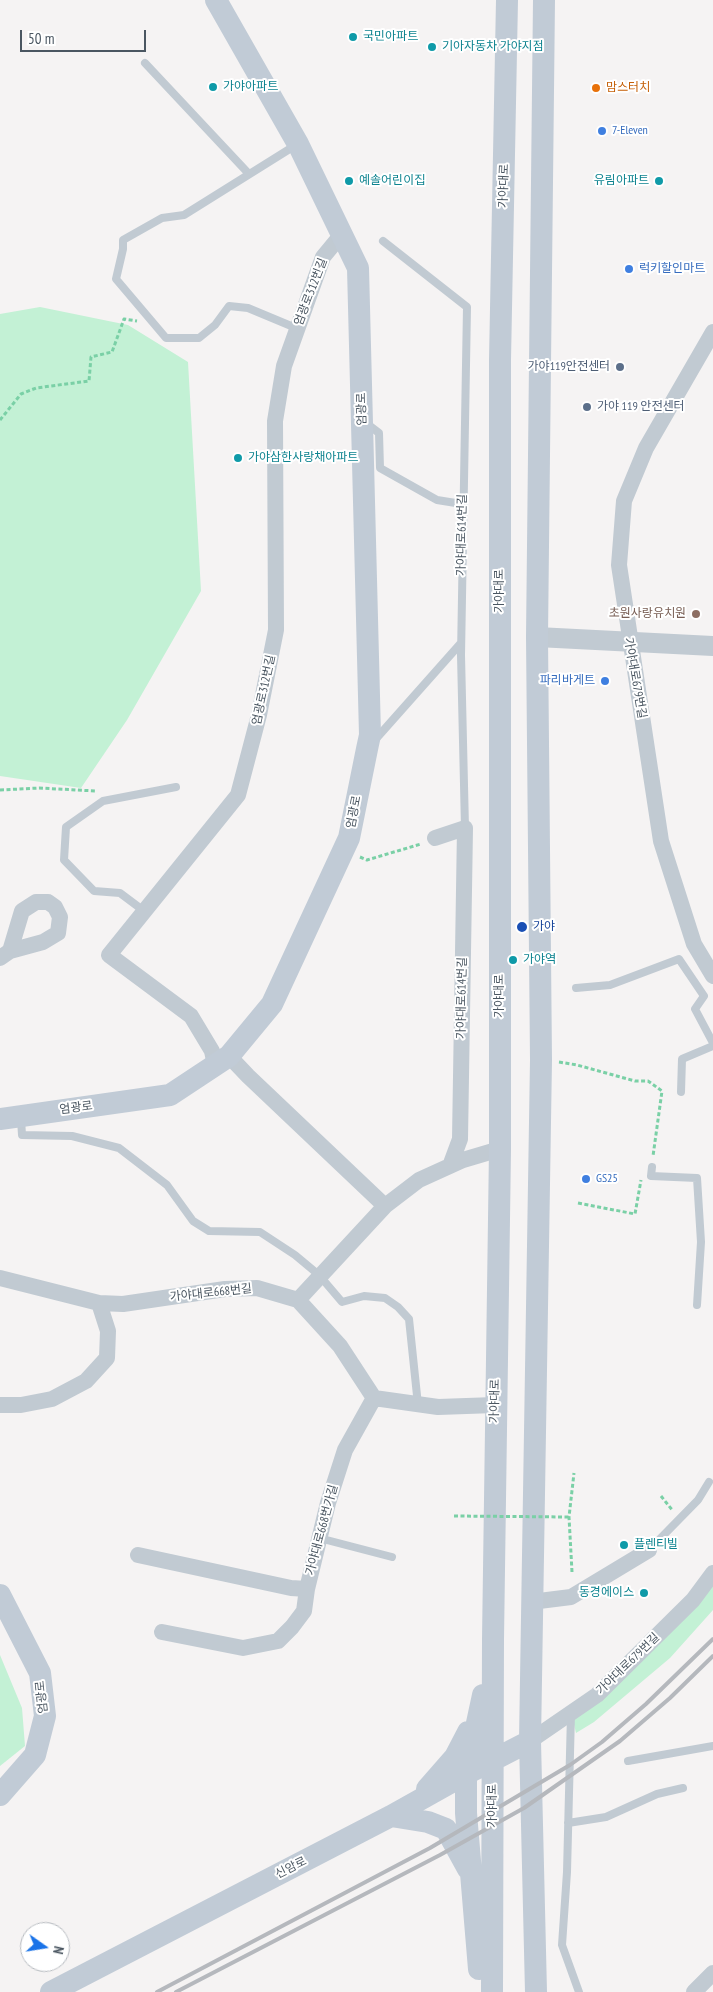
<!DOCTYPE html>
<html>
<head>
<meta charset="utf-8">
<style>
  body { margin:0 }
  #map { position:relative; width:713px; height:1992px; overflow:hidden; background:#f5f3f3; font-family:"PT Sans Narrow",sans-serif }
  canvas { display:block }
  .north { position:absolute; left:20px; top:1922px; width:50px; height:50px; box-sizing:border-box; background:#fff; border:1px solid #b7bbc0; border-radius:50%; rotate:103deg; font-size:14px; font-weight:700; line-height:20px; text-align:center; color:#4a5661 }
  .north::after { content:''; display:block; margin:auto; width:18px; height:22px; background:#1a73e8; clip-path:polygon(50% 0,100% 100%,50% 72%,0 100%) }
  .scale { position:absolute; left:20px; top:30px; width:126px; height:22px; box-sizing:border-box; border:2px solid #4a5661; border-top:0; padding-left:6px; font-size:15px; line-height:18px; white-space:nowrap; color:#4a5661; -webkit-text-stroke:4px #fff; paint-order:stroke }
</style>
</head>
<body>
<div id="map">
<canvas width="713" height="1992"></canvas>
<div class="north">N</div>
<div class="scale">50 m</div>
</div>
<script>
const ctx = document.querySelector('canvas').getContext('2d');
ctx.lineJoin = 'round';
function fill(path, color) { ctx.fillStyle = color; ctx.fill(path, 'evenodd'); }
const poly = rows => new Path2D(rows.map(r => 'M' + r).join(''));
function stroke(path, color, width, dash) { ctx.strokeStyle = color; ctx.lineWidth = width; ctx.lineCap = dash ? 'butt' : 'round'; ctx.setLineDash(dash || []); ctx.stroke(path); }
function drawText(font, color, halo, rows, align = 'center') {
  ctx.font = font + ' "PT Sans Narrow","Noto Sans KR",sans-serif'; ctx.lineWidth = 4; ctx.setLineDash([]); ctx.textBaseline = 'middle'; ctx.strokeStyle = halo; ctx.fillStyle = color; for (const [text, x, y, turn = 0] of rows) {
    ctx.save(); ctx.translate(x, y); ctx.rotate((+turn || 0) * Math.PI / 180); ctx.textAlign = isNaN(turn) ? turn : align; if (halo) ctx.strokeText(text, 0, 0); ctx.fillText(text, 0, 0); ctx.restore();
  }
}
const green = poly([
  [40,307,128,325,188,362,201,591,127,720,81,788,0,776,0,314],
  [713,1573,713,1610,670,1658,594,1722,576,1733,571,1712],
  [0,1655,22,1708,25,1746,0,1766]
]);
const path = poly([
  [0,420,21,394,36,388,89,381,91,357,112,352,124,319,137,321],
  [0,790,39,788,96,791],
  [360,857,367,860,421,844],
  [559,1062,577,1065,635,1081,648,1081,662,1091,653,1156],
  [578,1203,635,1214,641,1180],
  [661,1496,673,1511],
  [572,1572,569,1517,574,1473]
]);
const service = poly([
  [145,63,249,174],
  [296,145,184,215,162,218,123,240,123,249,116,279,166,338,199,338,215,325,229,306,248,308,296,328],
  [383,241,467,307,461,655,465,828],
  [366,423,379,433,380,468,437,500,462,504],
  [374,741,461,643],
  [144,911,120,893,94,891,64,860,66,827,103,801,176,787],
  [576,988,610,985,679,959,704,996,695,1009,713,1043],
  [681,1092,682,1059,713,1046],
  [21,1119,22,1135,72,1136,119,1148,167,1185,193,1221,209,1231,260,1232,295,1255,319,1275,342,1302,364,1296,385,1298,398,1307,409,1319,418,1405],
  [652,1167,651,1176,697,1178,701,1242,697,1305],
  [319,1538,392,1557],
  [649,1550,698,1500,709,1482],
  [571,1714,567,1872,562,1945,579,1992],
  [628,1761,713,1746],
  [568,1823,606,1817,657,1794,683,1788]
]);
const minor = poly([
  [713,332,646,448,624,501,619,565,661,841,694,944,713,976],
  [435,838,465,828,460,1139,450,1166],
  [0,958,10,951,43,942,58,933,60,917,55,907,48,902,36,902,22,911,10,951],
  [229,1056,248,1076,385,1206],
  [215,1065,212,1051,191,1016,109,955,238,795,259,715,276,630,275,421,284,366,323,257,342,234],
  [0,1278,99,1303,123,1304,225,1289,257,1288,298,1300,340,1346,374,1398,438,1407,495,1405],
  [298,1300,385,1206,419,1180,463,1160,500,1149],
  [0,1405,21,1405,52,1399,86,1381,107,1358,108,1331,99,1303],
  [138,1555,291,1588,307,1589],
  [531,1602,571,1597,649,1550],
  [162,1632,243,1648,278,1641,292,1627,304,1611,307,1589,328,1503,345,1450,374,1398],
  [530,1741,597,1695,693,1600,713,1573],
  [694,1992,713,1973]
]);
const tertiary = poly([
  [537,637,713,646]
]);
const secondary = poly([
  [0,1119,170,1095,229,1056,272,1004,349,838,367,749,370,735,358,268,298,144,216,0],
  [0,1595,40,1673,45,1716,35,1755,0,1795],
  [427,1789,455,1757,468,1732],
  [391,1816,428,1822,446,1829,468,1869],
  [479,1969,466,1813,466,1774,483,1695],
  [51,1992,391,1816,466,1774,530,1741],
  [492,1992,493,1639,500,1149,500,360,507,0],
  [536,1992,530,1741,541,1060,537,637,544,0]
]);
const rail = poly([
  [157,1992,430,1848,570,1765,602,1742,646,1704,713,1639],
  [176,1992,440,1855,524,1808,620,1741,670,1698,713,1656]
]);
const pathBridge = poly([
  [454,1516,569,1517]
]);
const markers = [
  [353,37,5,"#0f9aa8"],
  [432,47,5,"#0f9aa8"],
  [213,87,5,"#0f9aa8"],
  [596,88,5,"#e8710a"],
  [602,131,5,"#3f7fe0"],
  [349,181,5,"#0f9aa8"],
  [659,181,5,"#0f9aa8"],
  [629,269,5,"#3f7fe0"],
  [620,367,5,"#5c6f8a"],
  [587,407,5,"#5c6f8a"],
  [238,458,5,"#0f9aa8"],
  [696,614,5,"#8d6e63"],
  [605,681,5,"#3f7fe0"],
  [522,927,6,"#1a4fb4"],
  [513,960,5,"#0f9aa8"],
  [586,1179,5,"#3f7fe0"],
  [624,1545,5,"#0f9aa8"],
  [644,1593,5,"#0f9aa8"]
];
const cultureNames = [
  ["국민아파트",363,37],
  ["기아자동차 가야지점",442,47],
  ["가야아파트",223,87],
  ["예솔어린이집",359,181],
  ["유림아파트",649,181,"right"],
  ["가야삼한사랑채아파트",248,458],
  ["가야역",523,960],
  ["플렌티빌",634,1545],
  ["동경에이스",634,1593,"right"]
];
const foodNames = [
  ["맘스터치",606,88]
];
const shopNames = [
  ["7-Eleven",612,131],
  ["럭키할인마트",639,269],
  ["파리바게트",595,681,"right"],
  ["GS25",596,1179]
];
const streetNames = [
  ["가야대로",504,186,-88],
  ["엄광로312번길",311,292,-69],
  ["엄광로",362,409,-91],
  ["가야대로614번길",462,535,-89],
  ["가야대로",500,591,-90],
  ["가야대로679번길",635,678,80],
  ["엄광로312번길",264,690,-78],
  ["엄광로",354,812,-79],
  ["가야대로",500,996,-90],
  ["가야대로614번길",462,998,-89],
  ["엄광로",76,1108,-7],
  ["가야대로668번길",211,1293,-6],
  ["가야대로",495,1401,-89],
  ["가야대로668번가길",322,1530,-75],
  ["가야대로679번길",628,1664,-44],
  ["엄광로",42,1697,-96],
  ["가야대로",493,1806,-90],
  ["신암로",291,1868,-27]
];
const serviceNames = [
  ["가야119안전센터",610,367],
  ["가야 119 안전센터",597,407,"left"]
];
const educationNames = [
  ["초원사랑유치원",686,614]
];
const transitNames = [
  ["가야",533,927]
];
fill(green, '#c3f1d5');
stroke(path, '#7ad0a6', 3, [4, 2.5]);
stroke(service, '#c1cad2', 8);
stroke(minor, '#c1cad2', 16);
stroke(tertiary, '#c1cad2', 20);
stroke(secondary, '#c1cbd6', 22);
stroke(rail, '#b5b8bd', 4);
stroke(pathBridge, '#7ad0a6', 3, [4, 2.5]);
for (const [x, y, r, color] of markers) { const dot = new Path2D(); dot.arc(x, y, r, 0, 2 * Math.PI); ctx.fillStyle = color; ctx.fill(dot); stroke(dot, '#fff', 2); }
drawText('12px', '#0d838f', '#fff', cultureNames, 'left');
drawText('12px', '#c56008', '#fff', foodNames, 'left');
drawText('12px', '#366cbe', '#fff', shopNames, 'left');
drawText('12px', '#4a5661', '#fff', streetNames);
drawText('12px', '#4e5e75', '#fff', serviceNames, 'right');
drawText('12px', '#785e54', '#fff', educationNames, 'right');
drawText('12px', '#164399', '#fff', transitNames, 'left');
</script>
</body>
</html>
